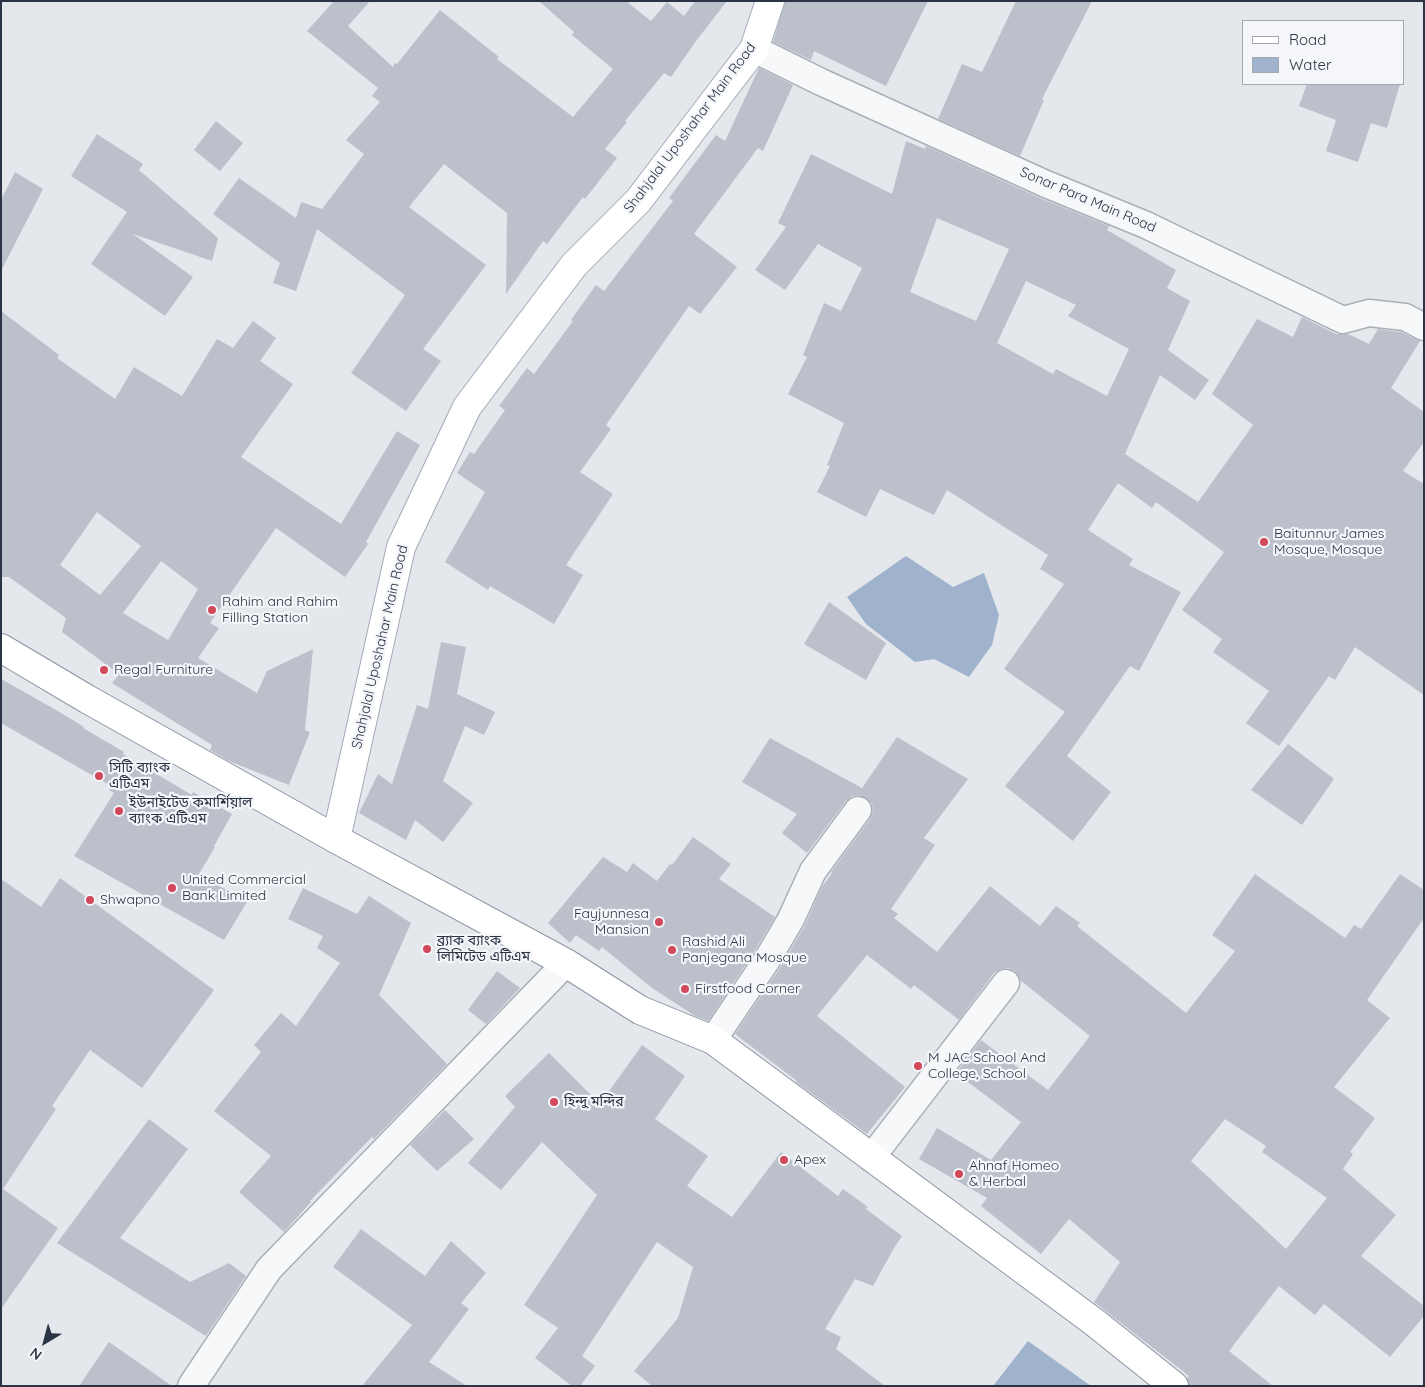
<!DOCTYPE html>
<html>
<head>
<meta charset="utf-8">
<style>
  body { margin:0 }
  #map { position:relative; width:1425px; height:1387px; overflow:hidden; background:#e4e7ec; font-family:Quicksand,sans-serif }
  canvas { display:block }
  .frame { position:absolute; inset:0; border:2px solid #2b3445; pointer-events:none }
  .legend { position:absolute; left:1242px; top:20px; width:162px; height:65px; box-sizing:border-box; background:#f4f6f9; border:1px solid #a4a8b1; margin:0; padding:6px 9px; list-style:none; font-size:15px; color:#2b3445 }
  .legend li { display:flex; align-items:center; gap:10px; height:25px }
  .legend b { width:25px; border:1px solid #a4a8b1 }
  .north { position:absolute; left:20px; top:1317px; width:50px; height:50px; -webkit-text-stroke:4px #f4f6f9; paint-order:stroke; rotate:217deg; font-size:14px; font-weight:700; line-height:20px; text-align:center; color:#2b3445 }
  .north::after { content:''; display:block; margin:auto; width:18px; height:22px; background:#2b3445; clip-path:polygon(50% 0,100% 100%,50% 72%,0 100%) }
</style>
</head>
<body>
<div id="map">
<canvas width="1425" height="1387"></canvas>
<div class="frame"></div>
<ul class="legend">
<li><b style="height:6px;background:#fff"></b>Road</li>
<li><b style="height:14px;background:#9fb4cc"></b>Water</li>
</ul>
<div class="north">N</div>
</div>
<script>
const ctx = document.querySelector('canvas').getContext('2d');
ctx.lineJoin = 'round';
function fill(path, color) { ctx.fillStyle = color; ctx.fill(path, 'evenodd'); }
const poly = rows => new Path2D(rows.map(r => 'M' + r).join(''));
function stroke(path, color, width, dash) { ctx.strokeStyle = color; ctx.lineWidth = width; ctx.lineCap = dash ? 'butt' : 'round'; ctx.setLineDash(dash || []); ctx.stroke(path); }
function drawText(font, color, halo, rows, align = 'center') {
  ctx.font = font + ' Quicksand,"Noto Sans Bengali",sans-serif'; ctx.lineWidth = 4.5; ctx.setLineDash([]); ctx.textBaseline = 'middle'; ctx.strokeStyle = halo; ctx.fillStyle = color; for (const [text, x, y, turn = 0] of rows) {
    ctx.save(); ctx.translate(x, y); ctx.rotate((+turn || 0) * Math.PI / 180); ctx.textAlign = isNaN(turn) ? turn : align; if (halo) ctx.strokeText(text, 0, 0); ctx.fillText(text, 0, 0); ctx.restore();
  }
}
const water = poly([
  [906,556,953,587,984,573,999,615,992,645,969,677,934,659,915,662,866,624,847,597],
  [1028,1341,1091,1386,993,1386]
]);
const building = poly([
  [334,1,370,1,348,26,393,67,395,63,397,64,440,10,499,57,497,59,573,117,613,69,572,35,574,32,539,1,626,1,651,21,667,2,684,16,695,1,727,1,696,41,671,77,664,73,625,121,627,122,605,149,617,158,585,199,583,197,547,244,543,241,506,294,507,213,444,164,409,207,486,265,423,349,441,361,406,411,351,373,405,295,317,229,296,291,273,283,280,263,213,214,239,178,296,218,301,202,322,209,364,154,346,140,380,102,372,96,378,88,307,31],
  [785,1,928,1,886,86,814,51,811,60,773,42],
  [1016,1,1092,1,1042,99,1044,100,1020,156,938,119,962,64,982,72],
  [759,68,793,85,763,151,758,148,694,234,737,267,700,314,689,306,606,425,611,429,580,472,613,494,566,565,583,575,554,624,490,586,488,590,445,562,485,492,457,473,470,452,474,454,505,410,499,406,527,368,534,374,573,321,571,320,596,285,604,291,673,201,669,198,716,135,725,141],
  [1307,84,1400,84,1387,128,1371,123,1358,162,1326,151,1336,120,1299,106],
  [216,121,243,143,220,171,194,150],
  [97,134,143,164,139,170,218,238,212,261,133,234,193,277,165,316,91,264,127,212,71,176],
  [906,141,925,149,926,146,1040,198,1109,226,1107,230,1176,270,1167,288,1190,301,1168,350,1209,380,1195,400,1160,375,1125,454,1198,502,1253,425,1212,394,1257,319,1293,337,1302,317,1336,334,1348,334,1369,344,1378,329,1401,332,1420,341,1391,388,1424,412,1424,442,1403,471,1424,484,1424,695,1355,647,1335,680,1329,676,1279,746,1246,723,1269,691,1213,652,1222,639,1182,610,1224,552,1156,502,1152,508,1118,483,1088,530,1133,559,1129,565,1181,592,1139,671,1130,666,1067,756,1111,792,1073,841,1005,786,1065,712,1004,669,1064,584,1040,569,1048,555,947,490,934,515,880,489,866,517,817,492,830,466,827,465,844,423,788,394,807,357,803,355,824,303,841,311,862,268,818,244,785,290,755,270,786,227,778,223,811,154,892,194],
  [937,218,1009,249,976,321,910,292],
  [1026,281,1076,305,1068,316,1129,349,1107,396,1056,369,1053,374,997,343],
  [15,172,43,189,1,271,1,200],
  [1,311,59,355,57,358,115,399,134,367,182,396,217,339,233,348,253,321,276,338,260,361,293,384,241,457,341,524,397,431,420,445,366,542,368,544,345,577,276,528,210,623,219,628,198,658,257,693,267,671,313,649,305,730,310,732,289,785,229,761,210,750,212,745,112,683,119,674,62,632,66,618,9,577,1,577],
  [97,512,141,546,100,595,60,565],
  [161,561,198,589,168,640,123,613],
  [829,602,886,643,866,680,804,644],
  [441,642,466,647,457,694,495,712,484,735,465,726,443,781,473,803,443,842,415,820,406,840,359,813,378,774,392,784,417,705,428,709],
  [1,679,56,710,84,727,83,728,124,752,123,754,192,795,193,792,232,814,214,846,215,847,199,874,247,902,224,940,74,856,114,793,109,790,111,786,1,723],
  [897,737,968,779,924,838,935,845,891,909,898,914,894,918,937,952,990,886,1040,926,1056,906,1080,923,1077,926,1186,1013,1235,951,1212,935,1255,874,1345,938,1354,925,1361,929,1400,874,1424,890,1424,918,1367,1000,1390,1018,1334,1087,1375,1118,1350,1152,1353,1154,1343,1169,1396,1215,1361,1256,1424,1306,1424,1316,1390,1357,1324,1304,1315,1315,1279,1286,1229,1351,1273,1386,1189,1386,1187,1378,1189,1376,1094,1302,1120,1262,1069,1219,1041,1254,981,1206,987,1198,919,1159,937,1128,991,1160,1021,1122,956,1073,981,1040,1048,1090,1090,1036,1020,980,1015,971,1008,968,1001,969,994,973,959,1020,914,985,911,989,867,955,817,1016,905,1087,867,1134,796,1082,797,1081,735,1034,780,968,804,927,822,887,832,873,831,872,870,819,873,811,872,804,866,798,859,795,852,796,846,801,807,853,782,833,797,814,742,782,770,738,862,788],
  [1225,1119,1266,1146,1262,1152,1327,1198,1286,1249,1191,1161],
  [1288,744,1334,779,1302,825,1251,790],
  [693,837,731,864,719,879,775,917,754,952,708,1021,695,1016,652,988,602,947,599,951,576,935,570,943,548,923,603,857,627,872,633,863,657,881,670,864,672,865],
  [60,878,214,990,142,1088,90,1050,52,1106,56,1109,3,1189,58,1228,1,1309,1,879,41,907],
  [303,888,357,914,369,896,411,923,379,995,447,1064,374,1139,372,1137,310,1201,311,1202,284,1232,239,1192,271,1156,214,1111,261,1052,254,1045,281,1013,296,1026,340,963,317,948,323,936,288,919],
  [497,971,520,988,486,1024,468,1010],
  [642,1045,685,1076,655,1119,708,1156,687,1186,732,1217,781,1152,838,1196,843,1189,868,1207,866,1209,902,1236,894,1248,873,1286,855,1279,825,1329,841,1337,836,1349,885,1386,652,1386,634,1371,678,1318,693,1267,657,1242,582,1356,595,1366,580,1386,572,1386,535,1358,558,1328,524,1305,597,1195,542,1142,501,1190,468,1163,515,1107,505,1096,549,1053,600,1104],
  [445,1110,474,1139,437,1171,410,1145],
  [149,1119,188,1149,120,1238,190,1282,229,1263,246,1276,206,1336,57,1243],
  [361,1229,425,1276,451,1241,486,1273,461,1303,469,1309,429,1362,467,1386,362,1386,412,1325,333,1267],
  [109,1342,172,1386,79,1386]
]);
const street = poly([
  [754,49,821,82,1046,184,1146,225,1343,320,1369,313,1405,317,1424,327],
  [713,1040,767,960,791,919,813,871,858,810],
  [871,1158,1006,983],
  [191,1386,269,1269,566,963]
]);
const primary = poly([
  [336,839,401,547,467,407,574,265,638,201,754,49,770,1]
]);
const highway = poly([
  [1,648,87,699,336,839,566,963,640,1010,713,1040,1094,1322,1174,1386]
]);
const markers = [
  [1264,542,5,"#d1495b"],
  [212,610,5,"#d1495b"],
  [104,670,5,"#d1495b"],
  [99,776,5,"#d1495b"],
  [119,811,5,"#d1495b"],
  [172,888,5,"#d1495b"],
  [90,900,5,"#d1495b"],
  [659,922,5,"#d1495b"],
  [427,949,5,"#d1495b"],
  [672,950,5,"#d1495b"],
  [685,989,5,"#d1495b"],
  [918,1066,5,"#d1495b"],
  [554,1102,5,"#d1495b"],
  [784,1160,5,"#d1495b"],
  [959,1174,5,"#d1495b"]
];
const streetNames = [
  ["Shahjalal Uposhahar Main Road",690,128,-53],
  ["Sonar Para Main Road",1088,200,23],
  ["Shahjalal Uposhahar Main Road",380,647,-77]
];
const poiNames = [
  ["Baitunnur James",1274,534],
  ["Mosque, Mosque",1274,550],
  ["Rahim and Rahim",222,602],
  ["Filling Station",222,618],
  ["Regal Furniture",114,670],
  ["সিটি ব্যাংক",109,768],
  ["এটিএম",109,784],
  ["ইউনাইটেড কমার্শিয়াল",129,803],
  ["ব্যাংক এটিএম",129,819],
  ["United Commercial",182,880],
  ["Bank Limited",182,896],
  ["Shwapno",100,900],
  ["Fayjunnesa",649,914,"right"],
  ["Mansion",649,930,"right"],
  ["ব্র্যাক ব্যাংক",437,941],
  ["লিমিটেড এটিএম",437,957],
  ["Rashid Ali",682,942],
  ["Panjegana Mosque",682,958],
  ["Firstfood Corner",695,989],
  ["M JAC School And",928,1058],
  ["College, School",928,1074],
  ["হিন্দু মন্দির",564,1102],
  ["Apex",794,1160],
  ["Ahnaf Homeo",969,1166],
  ["& Herbal",969,1182]
];
fill(water, '#9fb4cc');
fill(building, '#bbc0ca');
stroke(street, '#a9aeb7', 29);
stroke(primary, '#a3abb8', 30);
stroke(highway, '#8b94a3', 30);
stroke(street, '#f7f8fa', 26);
stroke(primary, '#fff', 28);
stroke(highway, '#fff', 28);
for (const [x, y, r, color] of markers) { const dot = new Path2D(); dot.arc(x, y, r, 0, 2 * Math.PI); ctx.fillStyle = color; ctx.fill(dot); stroke(dot, '#f4f6f9', 2); }
drawText('14px', '#2b3445', '#f4f6f9', streetNames);
drawText('14px', '#2b3445', '#f4f6f9', poiNames, 'left');
</script>
</body>
</html>
